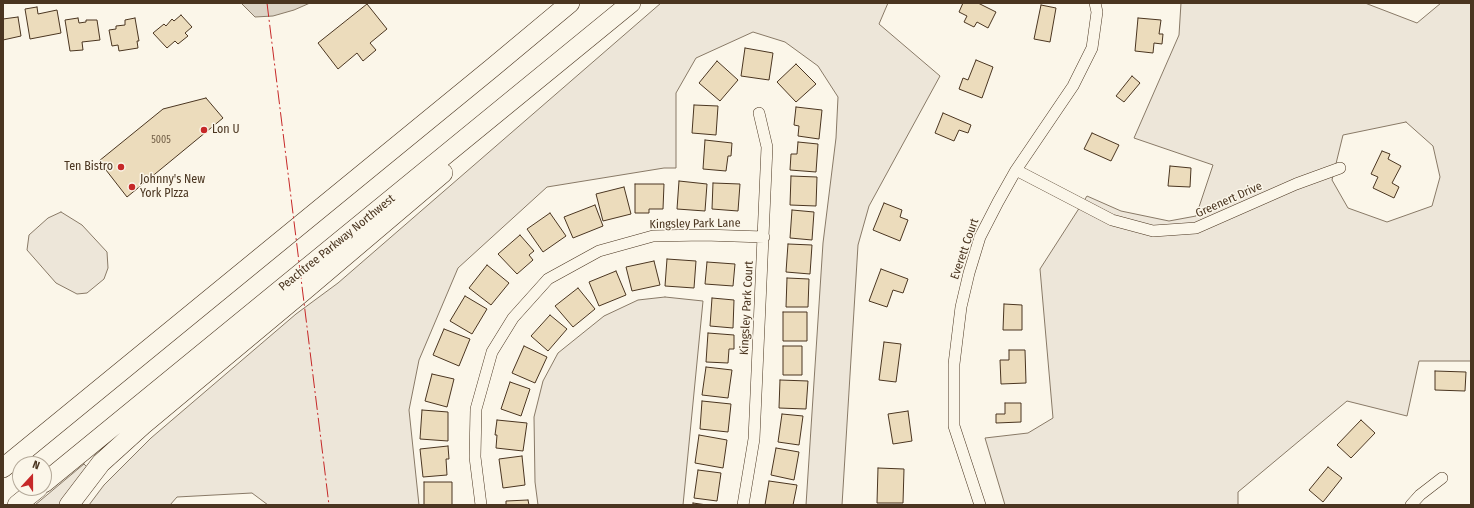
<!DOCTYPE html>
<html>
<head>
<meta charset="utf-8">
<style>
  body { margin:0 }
  #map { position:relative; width:1474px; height:508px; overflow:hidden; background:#fbf6e9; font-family:"Fira Sans Condensed",sans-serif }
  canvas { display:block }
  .frame { position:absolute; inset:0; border:4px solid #4a3520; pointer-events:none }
  .north { position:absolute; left:12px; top:456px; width:40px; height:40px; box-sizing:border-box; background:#fbf6e9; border:1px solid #b4a999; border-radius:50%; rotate:21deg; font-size:11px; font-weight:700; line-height:16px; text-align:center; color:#4a3520 }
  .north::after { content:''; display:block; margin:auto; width:14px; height:18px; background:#c62828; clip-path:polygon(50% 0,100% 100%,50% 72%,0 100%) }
</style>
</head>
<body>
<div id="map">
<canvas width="1474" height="508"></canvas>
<div class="frame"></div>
<div class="north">N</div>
</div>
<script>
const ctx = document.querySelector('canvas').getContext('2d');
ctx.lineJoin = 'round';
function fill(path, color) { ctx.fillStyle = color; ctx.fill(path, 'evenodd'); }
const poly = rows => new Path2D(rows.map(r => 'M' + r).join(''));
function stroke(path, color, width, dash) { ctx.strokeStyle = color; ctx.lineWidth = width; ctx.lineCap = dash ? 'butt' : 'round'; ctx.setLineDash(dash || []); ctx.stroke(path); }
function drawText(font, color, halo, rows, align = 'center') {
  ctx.font = font + ' "Fira Sans Condensed",sans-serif'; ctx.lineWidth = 3; ctx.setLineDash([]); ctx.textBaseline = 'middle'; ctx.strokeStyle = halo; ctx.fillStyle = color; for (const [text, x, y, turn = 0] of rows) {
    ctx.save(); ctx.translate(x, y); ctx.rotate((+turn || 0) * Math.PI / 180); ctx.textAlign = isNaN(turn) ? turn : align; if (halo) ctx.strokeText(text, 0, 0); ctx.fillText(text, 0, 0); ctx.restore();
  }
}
const green = poly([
  [661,3,888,3,879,24,940,76,869,206,858,245,842,505,806,505,823,243,836,138,838,97,818,66,785,42,753,32,696,58,676,93,676,168,664,168,547,187,458,268,419,360,409,410,419,505,268,505,252,493,177,497,170,505,89,505,104,485,151,438,296,314,338,283,661,3],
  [1181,3,1365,3,1417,23,1441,3,1471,3,1471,361,1419,361,1407,416,1347,401,1238,492,1238,505,1005,505,985,438,1028,433,1053,418,1040,269,1087,196,1121,211,1169,221,1196,216,1213,165,1134,138,1179,35,1181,3],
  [1406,122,1433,146,1440,177,1432,206,1387,222,1348,208,1332,180,1343,135,1406,122],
  [61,212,82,225,107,252,108,268,104,279,87,293,77,294,56,283,27,250,29,235,48,218,61,212],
  [665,297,703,301,683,505,538,505,535,482,534,417,543,381,558,353,604,316,638,300,665,297],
  [84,464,89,469,63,505,35,505,84,464]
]);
const water = poly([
  [241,3,310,3,294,10,273,16,255,17,241,3]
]);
const building = poly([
  [963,3,978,3,996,12,988,28,977,22,974,27,964,22,967,16,959,12,963,3],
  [367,4,387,29,370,43,376,50,363,61,357,53,338,69,318,43,367,4],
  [1041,5,1056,8,1050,42,1034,39,1041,5],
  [37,7,38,14,57,10,61,33,30,39,25,9,37,7],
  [181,15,192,27,185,33,188,36,178,44,175,41,167,48,153,33,164,24,166,26,172,19,174,21,181,15],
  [18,17,21,36,3,40,3,19,18,17],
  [78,18,79,23,86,22,86,20,97,20,100,40,82,42,83,50,70,51,65,20,78,18],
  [135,18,139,41,137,41,138,48,119,51,118,45,112,46,109,30,116,29,116,26,125,25,125,20,135,18],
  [1138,18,1161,20,1159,34,1163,34,1162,44,1154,43,1153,53,1135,51,1138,18],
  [745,48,773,53,769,80,741,76,745,48],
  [976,60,993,67,982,98,959,89,963,78,968,80,976,60],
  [717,61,738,80,720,101,699,83,717,61],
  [796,64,816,84,796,102,777,82,796,64],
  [1132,76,1140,83,1124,102,1116,96,1132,76],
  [206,98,223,118,127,197,99,161,163,109,206,98],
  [694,105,718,106,716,135,692,133,694,105],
  [796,107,822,110,819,139,798,136,799,126,794,125,796,107],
  [943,113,971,125,968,133,959,130,954,141,935,133,943,113],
  [1092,133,1119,145,1111,161,1084,149,1092,133],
  [705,140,732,143,731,156,728,156,726,171,703,169,705,140],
  [798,142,818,144,816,172,790,170,791,154,797,154,798,142],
  [1382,151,1390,154,1388,159,1401,166,1392,183,1399,187,1394,198,1373,188,1378,177,1371,174,1382,151],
  [1170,166,1191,168,1190,187,1168,186,1170,166],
  [791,176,817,177,816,206,790,205,791,176],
  [679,181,707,184,705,211,677,209,679,181],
  [713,183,740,184,738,211,712,209,713,183],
  [635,184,664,184,663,209,649,209,649,213,635,213,635,184],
  [624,187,631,214,603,221,596,194,624,187],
  [884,203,902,210,900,217,908,220,900,241,873,230,884,203],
  [595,205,603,226,573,238,564,217,595,205],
  [792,210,814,212,812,240,790,238,792,210],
  [550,213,566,236,543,252,527,229,550,213],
  [520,235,534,251,529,255,533,260,517,274,498,254,520,235],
  [788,244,812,245,810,274,786,272,788,244],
  [667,259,696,261,694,288,665,286,667,259],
  [654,261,660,285,632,291,626,267,654,261],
  [707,262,735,264,733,286,705,284,707,262],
  [487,265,509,283,491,305,469,288,487,265],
  [881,269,908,279,903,293,893,290,887,307,869,301,881,269],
  [616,271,626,295,599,306,589,282,616,271],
  [787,278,809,279,808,307,786,307,787,278],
  [578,288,595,309,573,327,555,306,578,288],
  [465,296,487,309,472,334,450,321,465,296],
  [712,298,734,300,733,328,710,326,712,298],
  [1004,304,1022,305,1022,330,1003,330,1004,304],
  [783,312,807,312,807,341,783,341,783,312],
  [550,315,567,329,548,351,531,336,550,315],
  [444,329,470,339,459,366,433,355,444,329],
  [708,333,734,335,734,349,729,349,728,363,706,362,708,333],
  [884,342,901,344,896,382,879,380,884,342],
  [524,346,547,357,535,383,512,373,524,346],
  [783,346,802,346,802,375,783,375,783,346],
  [1009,350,1025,350,1026,383,1001,384,1000,360,1009,360,1009,350],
  [706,367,732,370,728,398,702,395,706,367],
  [1435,371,1466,372,1465,391,1435,390,1435,371],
  [432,374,454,379,447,407,425,401,432,374],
  [780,380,808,381,806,409,779,408,780,380],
  [510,382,530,389,521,416,501,409,510,382],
  [702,401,731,404,728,432,700,429,702,401],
  [1005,403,1021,403,1021,422,996,423,996,414,1005,414,1005,403],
  [422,410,448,412,448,441,420,439,422,410],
  [908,411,912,441,893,444,888,414,908,411],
  [782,414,803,416,799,445,778,442,782,414],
  [497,420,527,423,523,451,496,448,497,435,495,435,497,420],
  [1361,420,1375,433,1351,458,1337,445,1361,420],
  [699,435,727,440,723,468,695,463,699,435],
  [448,446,449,459,446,459,447,475,423,477,420,449,448,446],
  [776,448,799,452,794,480,771,475,776,448],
  [522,456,525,485,503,488,499,459,522,456],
  [1328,467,1342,478,1323,502,1309,490,1328,467],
  [878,468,904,469,903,503,877,503,878,468],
  [698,470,721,473,717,501,694,498,698,470],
  [769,481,797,485,793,505,765,505,769,481],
  [424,482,452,482,452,505,424,505,424,482],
  [528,500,529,505,506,505,506,501,528,500],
  [693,503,707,505,693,505,693,503]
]);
const minor = poly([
  [1016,170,1112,220,1153,231,1196,228,1296,184,1340,168],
  [481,505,475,457,476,409,492,352,513,318,548,279,599,251,653,236,704,235,764,237],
  [743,505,754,439,767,147,759,113],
  [980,505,954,426,954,364,961,307,969,273,980,237,998,202,1016,170,1073,86,1092,48,1097,12,1095,3],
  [1411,505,1420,495,1442,478]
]);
const trunk = poly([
  [3,468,492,68,570,3],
  [44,483,631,3],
  [17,505,38,488],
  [69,505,101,463,143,425,305,290,443,173]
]);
const power = poly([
  [267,3,329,505]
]);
const markers = [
  [204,130,4,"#c62828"],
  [121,167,4,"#c62828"],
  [132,187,4,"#c62828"]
];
const numberNames = [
  ["5005",161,140]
];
const poiNames = [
  ["Lon U",212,130],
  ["Ten Bistro",113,167,"right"],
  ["Johnny's New",140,180],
  ["York PIzza",140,194]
];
const streetNames = [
  ["Greenert Drive",1229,200,-24],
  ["Kingsley Park Lane",695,224,-1],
  ["Peachtree Parkway Northwest",337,243,-39],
  ["Everett Court",965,249,-71],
  ["Kingsley Park Court",747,308,-87]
];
fill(green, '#ede6d9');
stroke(green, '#887966', 1);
fill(water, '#dcd4c6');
stroke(water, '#887966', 1);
fill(building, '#ecdcbc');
stroke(building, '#4a3520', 1);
stroke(minor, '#4a3520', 12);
stroke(trunk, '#4a3520', 20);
stroke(minor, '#fbf6e9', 11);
stroke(trunk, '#fbf6e9', 19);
stroke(power, '#c62828', 1, [14, 3, 2, 3]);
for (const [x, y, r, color] of markers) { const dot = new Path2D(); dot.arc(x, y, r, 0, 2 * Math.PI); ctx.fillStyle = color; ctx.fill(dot); stroke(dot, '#fbf6e9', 1.5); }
drawText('10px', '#725f47', null, numberNames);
drawText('12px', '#4a3520', '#fbf6e9', poiNames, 'left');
drawText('12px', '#4a3520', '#fbf6e9', streetNames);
</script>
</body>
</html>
